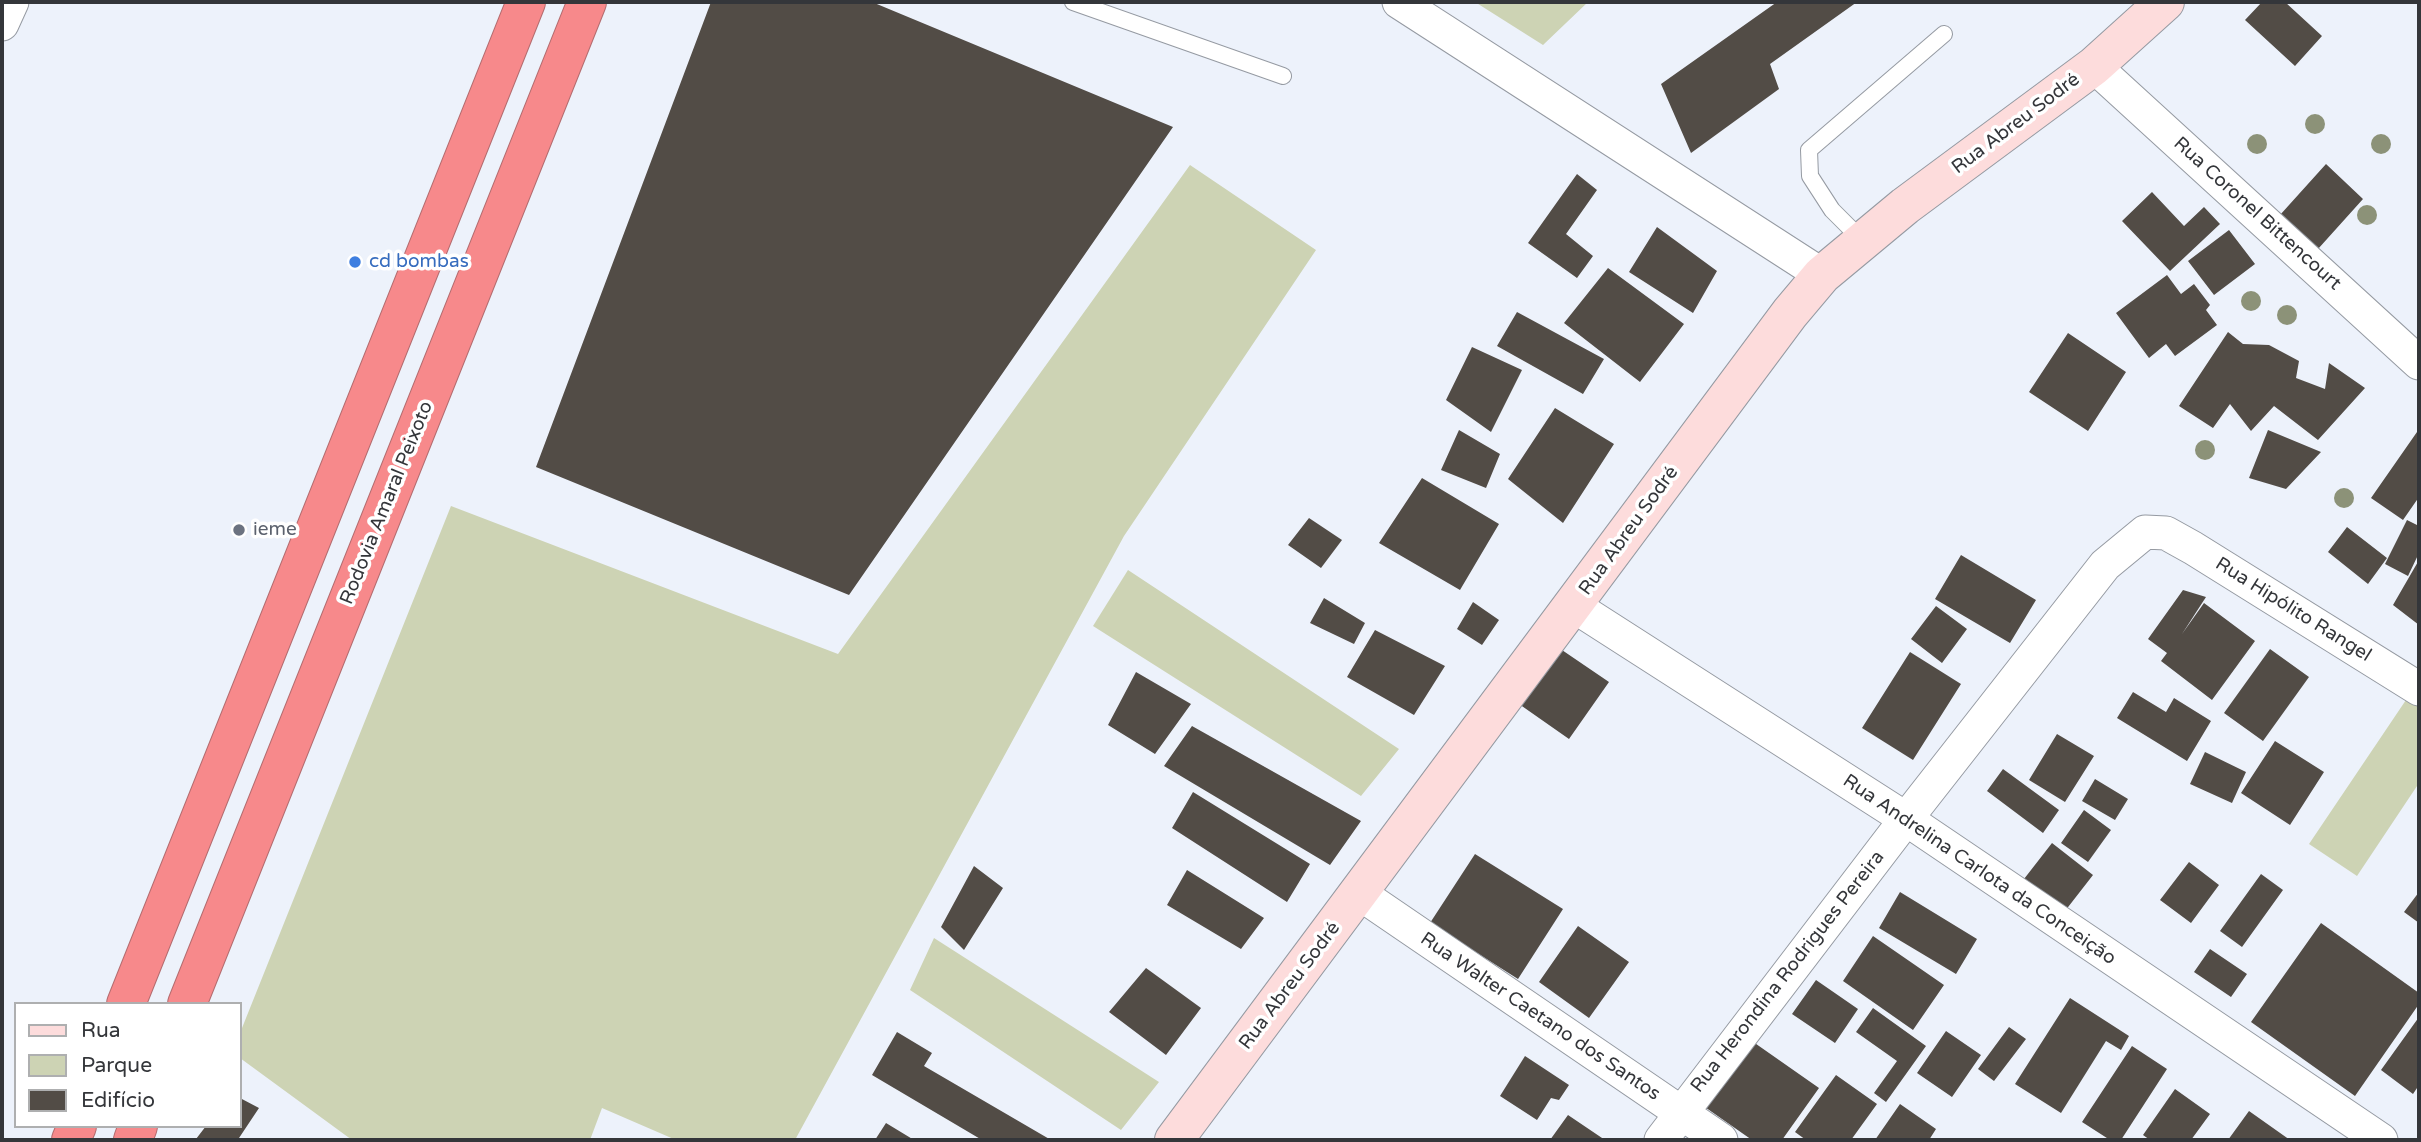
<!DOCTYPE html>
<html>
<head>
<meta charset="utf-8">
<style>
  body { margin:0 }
  #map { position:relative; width:2421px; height:1142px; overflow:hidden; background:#edf2fb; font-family:"Varela Round",sans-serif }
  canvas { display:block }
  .frame { position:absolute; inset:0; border:4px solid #34363a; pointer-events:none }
  .legend { position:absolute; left:14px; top:1002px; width:228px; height:126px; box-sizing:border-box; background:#fff; border:2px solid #aeafb0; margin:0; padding:9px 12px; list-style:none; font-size:21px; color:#34363a }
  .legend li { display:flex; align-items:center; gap:14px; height:35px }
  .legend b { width:35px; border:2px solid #aeafb0 }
</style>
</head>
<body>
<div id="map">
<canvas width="2421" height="1142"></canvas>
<div class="frame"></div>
<ul class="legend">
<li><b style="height:9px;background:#fddcdc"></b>Rua</li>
<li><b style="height:19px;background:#cdd3b4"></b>Parque</li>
<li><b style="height:19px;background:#524c46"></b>Edifício</li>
</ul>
</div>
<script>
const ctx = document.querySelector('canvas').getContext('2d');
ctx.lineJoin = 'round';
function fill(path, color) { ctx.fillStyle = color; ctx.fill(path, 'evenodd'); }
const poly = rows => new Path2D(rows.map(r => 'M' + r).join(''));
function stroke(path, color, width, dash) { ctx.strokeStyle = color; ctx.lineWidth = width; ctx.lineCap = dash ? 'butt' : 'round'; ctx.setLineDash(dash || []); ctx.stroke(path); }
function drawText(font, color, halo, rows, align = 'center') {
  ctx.font = font + ' "Varela Round",sans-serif'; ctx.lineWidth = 7; ctx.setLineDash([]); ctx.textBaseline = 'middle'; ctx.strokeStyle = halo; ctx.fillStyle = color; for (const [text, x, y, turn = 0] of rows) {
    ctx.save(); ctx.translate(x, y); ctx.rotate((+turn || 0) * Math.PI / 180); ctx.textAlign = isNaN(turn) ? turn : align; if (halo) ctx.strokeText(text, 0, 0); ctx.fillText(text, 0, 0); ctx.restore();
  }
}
const green = poly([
  [1475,2,1588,2,1543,45],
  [1190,165,1316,250,1124,536,795,1140,676,1140,602,1108,590,1140,352,1140,240,1058,240,1033,451,506,838,654],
  [1128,570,1399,749,1361,796,1093,626],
  [2408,697,2419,705,2419,783,2357,876,2309,844],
  [934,938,1159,1082,1121,1130,910,990]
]);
const building = poly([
  [711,2,872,2,1173,127,849,595,536,467],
  [1777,2,1857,2,1770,64,1779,89,1691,153,1661,84],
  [2262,2,2285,2,2322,36,2295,66,2245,20],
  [2326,164,2363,199,2318,249,2280,215],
  [1577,174,1597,190,1566,234,1593,256,1577,278,1528,243],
  [2152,192,2184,226,2204,207,2220,224,2170,271,2122,221],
  [1657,227,1717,271,1693,313,1629,272],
  [2229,230,2255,264,2214,295,2188,261],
  [1608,268,1684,324,1640,382,1564,323],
  [2167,275,2181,294,2194,284,2210,305,2206,310,2217,325,2175,356,2166,344,2149,358,2116,313],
  [1517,312,1604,359,1583,394,1497,346],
  [2228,332,2243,344,2269,345,2299,361,2296,378,2325,389,2329,363,2365,388,2318,440,2274,406,2251,431,2230,404,2213,428,2179,406],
  [2068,333,2126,372,2088,431,2029,392],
  [1472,347,1522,370,1491,432,1446,400],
  [1555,408,1614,444,1563,523,1508,479],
  [1459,430,1500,454,1486,488,1441,470],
  [2268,430,2321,452,2286,489,2249,478],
  [2417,432,2419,434,2419,497,2403,520,2371,498],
  [1422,478,1499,524,1460,590,1379,543],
  [1309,518,1342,540,1321,568,1288,545],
  [2407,520,2419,526,2419,553,2408,576,2385,564],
  [2347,527,2387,558,2368,584,2328,552],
  [1961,555,2036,600,2010,643,1935,599],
  [2419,560,2419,625,2393,605],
  [2183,590,2206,597,2182,634,2204,603,2255,641,2212,700,2161,661,2167,653,2148,639],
  [1324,598,1365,623,1354,644,1310,623],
  [1473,602,1499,620,1482,645,1457,629],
  [1936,606,1967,629,1942,663,1911,639],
  [1375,630,1445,666,1414,715,1347,677],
  [1559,648,1609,682,1569,739,1519,704],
  [2270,649,2309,677,2263,741,2224,713],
  [1910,652,1961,684,1913,760,1862,728],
  [1136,672,1191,704,1155,754,1108,725],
  [2133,692,2166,712,2174,698,2211,721,2187,761,2117,718],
  [1192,726,1361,821,1330,865,1164,766],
  [2057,734,2094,756,2065,802,2029,780],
  [2275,741,2324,772,2290,825,2241,793],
  [2205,752,2246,772,2232,803,2190,784],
  [2003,769,2059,810,2043,833,1987,791],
  [2095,779,2128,799,2115,820,2082,801],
  [1193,792,1310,864,1287,902,1172,828],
  [2084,810,2111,830,2088,862,2061,843],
  [2052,843,2093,875,2065,911,2024,879],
  [1475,854,1563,909,1518,979,1430,923],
  [2189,862,2219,885,2191,923,2160,900],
  [974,866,1003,888,964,950,941,927],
  [1187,870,1264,918,1241,949,1167,905],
  [2261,874,2283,890,2242,947,2220,931],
  [1900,892,1977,939,1956,974,1879,928],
  [2419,892,2419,923,2404,912],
  [2321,923,2419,993,2419,1004,2355,1096,2251,1022],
  [1578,926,1629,962,1589,1018,1539,982],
  [1873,936,1944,985,1913,1030,1843,981],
  [2210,949,2247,974,2231,997,2194,972],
  [1146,968,1201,1008,1166,1055,1109,1012],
  [1816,980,1858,1009,1835,1043,1792,1014],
  [2070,998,2129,1036,2121,1050,2106,1041,2061,1113,2015,1084],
  [1873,1008,1926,1046,1886,1102,1874,1093,1897,1061,1856,1032],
  [2419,1017,2419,1085,2413,1094,2381,1070],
  [2009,1027,2026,1039,1994,1081,1978,1069],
  [1946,1031,1981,1055,1952,1097,1917,1073],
  [897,1032,932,1053,924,1066,1051,1140,982,1140,872,1075],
  [1749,1039,1819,1088,1782,1140,1752,1140,1702,1105],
  [2132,1046,2167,1069,2121,1140,2110,1140,2082,1122],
  [1525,1056,1569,1085,1559,1100,1551,1098,1537,1120,1500,1096],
  [1836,1075,1877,1104,1851,1140,1806,1140,1795,1132],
  [2175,1089,2210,1114,2191,1140,2150,1140,2143,1135],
  [240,1098,259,1108,239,1138,242,1140,196,1139,206,1126,240,1126],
  [1900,1104,1936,1129,1929,1140,1875,1140],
  [2249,1111,2290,1140,2228,1140],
  [1568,1115,1605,1140,1550,1140],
  [886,1123,914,1140,875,1140]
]);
const lane = poly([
  [1073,2,1283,76],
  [1863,241,1832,210,1810,176,1809,150,1944,34]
]);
const street = poly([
  [1399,2,1822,275],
  [2,24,12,2],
  [2094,66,2419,363],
  [1574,606,1906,819,2381,1140],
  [1359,893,1721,1140],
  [1661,1140,1906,819,2105,565,2145,532,2166,533,2193,548,2419,689]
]);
const secondary = poly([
  [1174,1140,1790,313,1822,275,1905,206,2094,66,2165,2]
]);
const highway = poly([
  [126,1004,526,2],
  [187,1004,587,2],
  [71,1140,77,1126],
  [133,1140,138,1126]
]);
const trees = [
  [2315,124],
  [2257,144],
  [2381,144],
  [2367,215],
  [2251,301],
  [2287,315],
  [2205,450],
  [2344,498]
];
const markers = [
  [355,262,7,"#3f7fe0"],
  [239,530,7,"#6b7280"]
];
const streetNames = [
  ["Rua Abreu Sodré",2016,124,-37],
  ["Rua Coronel Bittencourt",2257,214,42],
  ["Rodovia Amaral Peixoto",387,503,-68],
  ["Rua Abreu Sodré",1629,531,-54],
  ["Rua Hipólito Rangel",2293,610,32],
  ["Rua Andrelina Carlota da Conceição",1979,870,34],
  ["Rua Herondina Rodrigues Pereira",1788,972,-52],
  ["Rua Abreu Sodré",1290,986,-53],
  ["Rua Walter Caetano dos Santos",1540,1017,34]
];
const shopNames = [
  ["cd bombas",369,262]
];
const worshipNames = [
  ["ieme",253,530]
];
fill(green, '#cdd3b4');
fill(building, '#524c46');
stroke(lane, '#959aa2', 18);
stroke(street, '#959aa2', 35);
stroke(secondary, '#959aa2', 40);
stroke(highway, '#b36c6f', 40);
stroke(lane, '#fff', 16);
stroke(street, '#fff', 33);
stroke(secondary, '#fddcdc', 38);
stroke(highway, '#f7898b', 38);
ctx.fillStyle = '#8c9278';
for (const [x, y] of trees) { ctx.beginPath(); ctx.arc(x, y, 10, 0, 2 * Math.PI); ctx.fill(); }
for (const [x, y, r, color] of markers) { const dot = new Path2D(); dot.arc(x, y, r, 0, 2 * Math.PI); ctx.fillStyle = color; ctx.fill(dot); stroke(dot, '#fff', 2.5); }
drawText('19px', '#34363a', '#fff', streetNames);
drawText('19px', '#366cbe', '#fff', shopNames, 'left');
drawText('19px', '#5b616d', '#fff', worshipNames, 'left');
</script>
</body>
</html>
